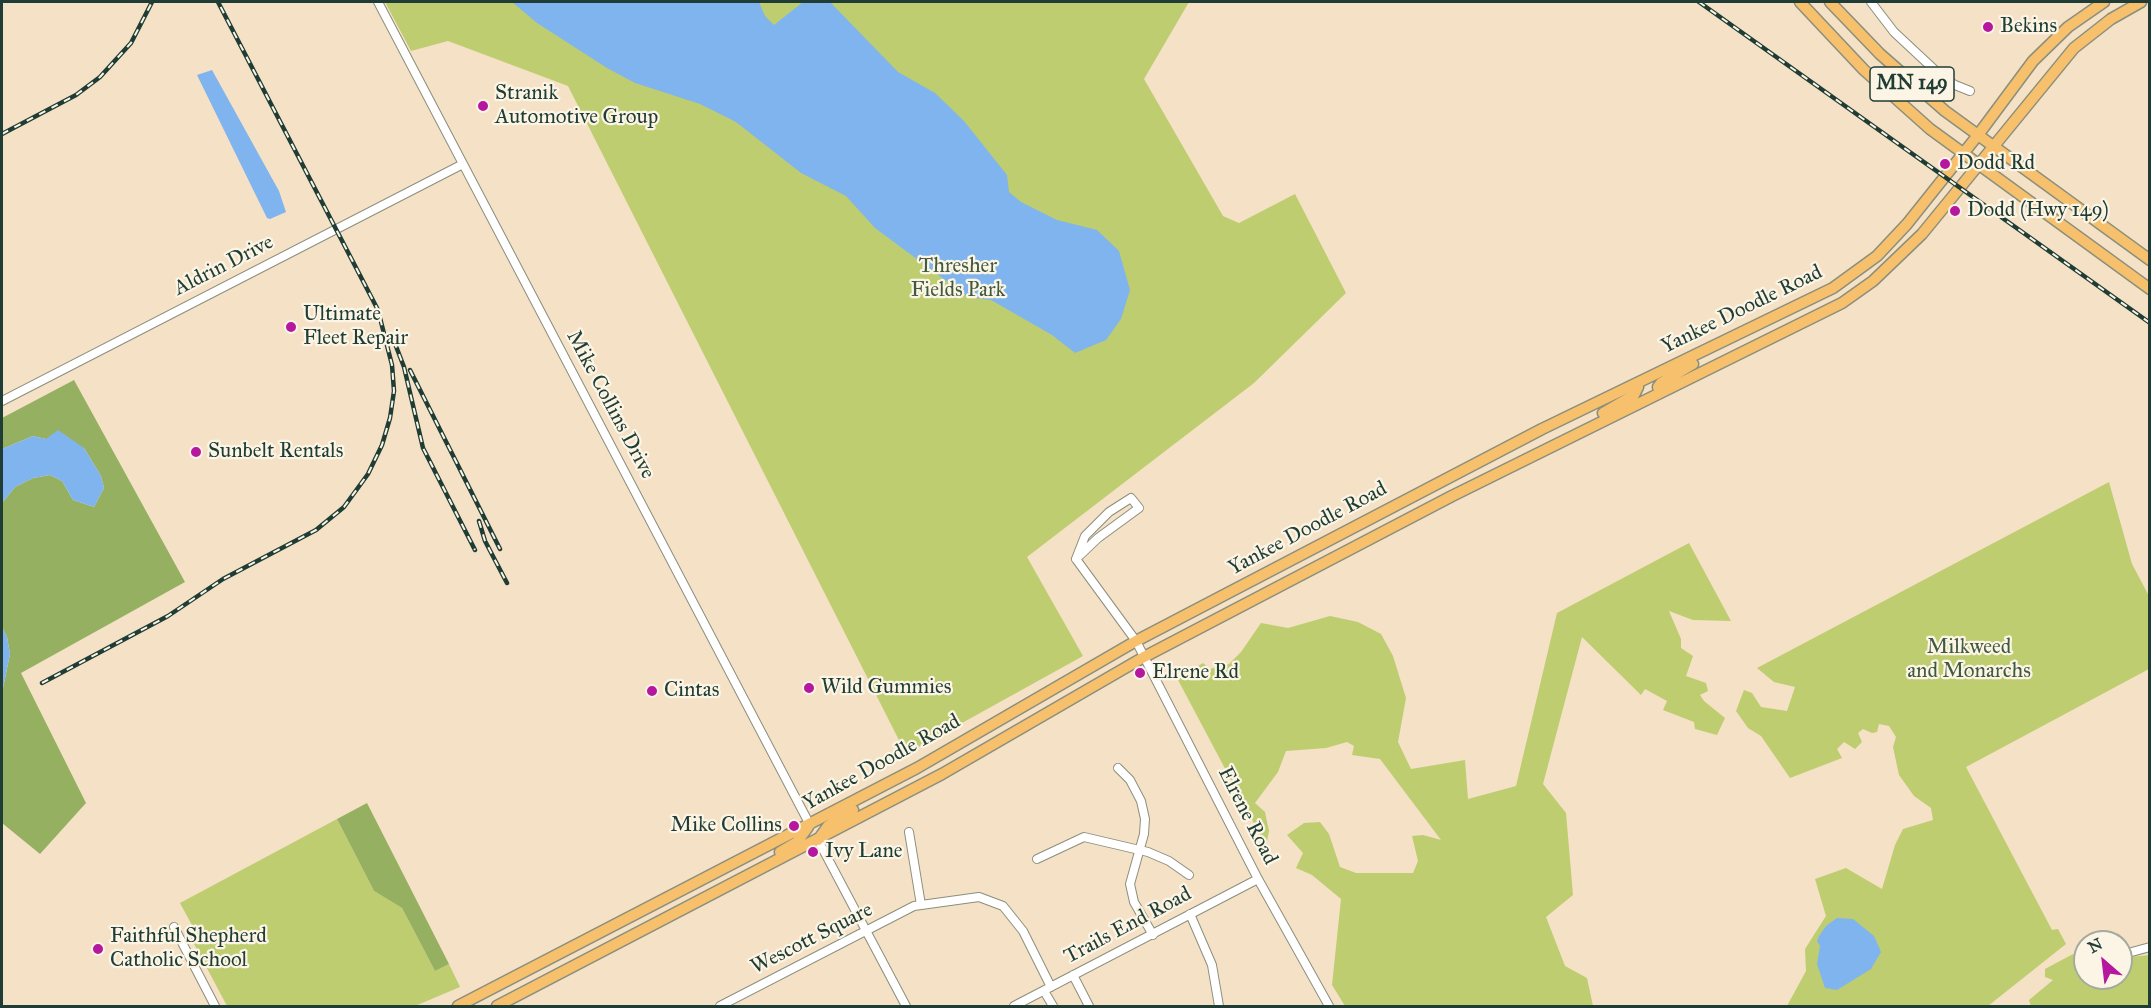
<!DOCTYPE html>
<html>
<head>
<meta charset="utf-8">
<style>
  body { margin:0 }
  #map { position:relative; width:2151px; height:1008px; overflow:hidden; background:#f5e1c6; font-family:"IM FELL Great Primer",serif }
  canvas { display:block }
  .frame { position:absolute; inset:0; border:3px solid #1f3d34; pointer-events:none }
  .north { position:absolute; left:2073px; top:930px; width:60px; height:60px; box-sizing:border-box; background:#fcf5e5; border:2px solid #a4ab9e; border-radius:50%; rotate:332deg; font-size:16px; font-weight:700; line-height:24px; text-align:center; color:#1f3d34 }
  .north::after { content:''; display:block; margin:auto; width:21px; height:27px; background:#b5179e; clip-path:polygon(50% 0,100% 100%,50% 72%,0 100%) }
</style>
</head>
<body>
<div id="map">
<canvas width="2151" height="1008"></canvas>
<div class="frame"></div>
<div class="north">N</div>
</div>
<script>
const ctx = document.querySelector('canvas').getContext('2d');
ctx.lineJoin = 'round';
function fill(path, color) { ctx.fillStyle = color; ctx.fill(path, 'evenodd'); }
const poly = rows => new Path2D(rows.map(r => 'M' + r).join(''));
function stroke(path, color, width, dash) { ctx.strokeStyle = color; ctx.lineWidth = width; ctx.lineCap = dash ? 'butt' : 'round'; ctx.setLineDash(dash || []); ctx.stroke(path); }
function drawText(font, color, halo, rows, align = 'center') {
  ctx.font = font + ' "IM FELL Great Primer",serif'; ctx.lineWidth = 4.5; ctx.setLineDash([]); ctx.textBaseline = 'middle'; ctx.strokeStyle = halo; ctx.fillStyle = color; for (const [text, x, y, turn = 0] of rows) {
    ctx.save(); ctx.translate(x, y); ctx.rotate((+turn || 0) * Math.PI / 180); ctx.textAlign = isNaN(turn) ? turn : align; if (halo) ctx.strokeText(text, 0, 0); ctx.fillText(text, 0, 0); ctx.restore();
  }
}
const green = poly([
  [385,2,1189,2,1144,79,1223,216,1239,223,1295,194,1346,293,1254,383,1027,557,1083,656,906,754,568,86,448,41,411,51],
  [2109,482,2132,564,2149,596,2149,669,1966,767,2052,930,2058,929,2066,944,1988,1006,1787,1006,1806,971,1805,949,1826,916,1815,879,1846,868,1882,889,1895,845,1903,829,1933,820,1931,808,1914,796,1899,775,1893,747,1896,737,1889,726,1879,724,1877,732,1872,733,1863,729,1858,733,1862,742,1855,749,1844,742,1837,749,1842,758,1790,778,1761,736,1748,728,1736,711,1744,690,1752,693,1761,707,1787,711,1795,687,1774,682,1757,668],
  [1689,543,1731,621,1693,620,1669,611,1681,639,1681,648,1693,656,1686,676,1706,683,1708,691,1700,695,1704,701,1725,718,1717,735,1695,729,1694,722,1663,710,1667,701,1645,689,1641,695,1582,637,1543,784,1566,813,1573,895,1546,917,1565,966,1587,978,1593,1006,1345,1006,1332,985,1341,899,1312,875,1296,868,1303,853,1287,835,1304,823,1320,822,1329,834,1340,867,1356,873,1413,873,1418,861,1412,836,1423,835,1441,840,1380,759,1352,755,1354,746,1347,742,1326,748,1286,751,1278,772,1255,803,1265,812,1269,831,1266,846,1177,678,1203,663,1210,669,1229,664,1241,652,1261,623,1288,628,1330,616,1358,622,1381,634,1393,656,1406,698,1398,742,1411,769,1465,760,1468,799,1516,786,1557,613],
  [337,819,374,891,402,908,435,971,449,964,460,987,415,1006,227,1006,191,938,193,927,180,903],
  [2073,954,2085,961,2085,978,2121,978,2121,958,2149,955,2149,1006,2031,1006,2029,1000,2053,980,2045,977,2045,969]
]);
const forest = poly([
  [74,380,185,582,21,673,86,803,40,854,2,823,2,693,10,654,7,637,2,627,2,503,15,487,33,478,50,475,62,481,73,500,94,507,104,488,101,476,84,448,33,436,2,449,2,418],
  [367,803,449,964,435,971,402,908,374,891,337,819]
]);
const water = poly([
  [512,2,759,2,765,16,774,25,803,2,830,2,898,72,935,93,964,121,1007,175,1009,192,1021,202,1057,220,1097,230,1119,251,1130,290,1121,319,1106,340,1075,353,1052,335,991,300,968,297,875,228,846,196,801,173,736,122,700,104,635,83,607,68,537,23],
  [212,70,279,191,286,212,270,219,267,218,197,75],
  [58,430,84,448,101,476,104,488,94,507,73,500,62,481,50,475,33,478,15,487,2,503,2,449,33,436,46,439],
  [2,627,7,637,10,654,2,693],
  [1837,918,1853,919,1874,936,1881,952,1871,969,1837,990,1825,988,1817,964,1820,946,1817,941,1819,936,1826,926]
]);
const minor = poly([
  [378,2,810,825],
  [1871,2,1894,32,1939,74,1955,85,1970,91],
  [2,401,463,164],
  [1076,559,1085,536,1109,512,1131,498,1139,508,1098,538,1076,559,1136,641,1258,879,1329,1006],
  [1118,768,1130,780,1141,801,1145,819,1144,834,1130,884,1134,902,1153,935],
  [909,832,921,905],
  [818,840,906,1006],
  [1037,859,1084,837,1148,852,1169,861,1189,875],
  [1190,914,1212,965,1219,1006],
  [174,927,215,1006],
  [2128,953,2150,947],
  [1073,975,1089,1006],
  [1044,991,1053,1006],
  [720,1006,914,906,979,897,1003,906,1023,931,1051,987],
  [1014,1006,1258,879]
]);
const major = poly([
  [1800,2,1864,70,1930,129,2150,289],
  [1830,2,1880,54,1945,111,2150,260],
  [1660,393,1658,387,1661,383,1693,364],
  [1603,413,1634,395,1638,387,1637,383],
  [818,840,828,826,853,810],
  [780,852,797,842,808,827],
  [458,1006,917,768,1136,641,1542,429,1833,288,1877,256,1907,224,1978,135,2033,61,2068,27,2104,2],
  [497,1006,942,774,1144,657,1452,496,1842,303,1873,281,1922,234,2074,48,2111,19,2141,2]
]);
const rail = poly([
  [1699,2,2150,323],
  [2,134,76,95,100,77,131,43,152,2],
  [394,341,404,367,423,448,475,550],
  [410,370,500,549],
  [479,521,485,541,507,583],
  [42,683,168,616,223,579,316,530,344,507,368,474,382,445,390,418,394,391,392,365,378,310,218,2]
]);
const markers = [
  [1988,27,6,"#b5179e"],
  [483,106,6,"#b5179e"],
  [1945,164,6,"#b5179e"],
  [1955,211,6,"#b5179e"],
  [291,327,6,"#b5179e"],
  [196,452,6,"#b5179e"],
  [1140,673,6,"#b5179e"],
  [809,688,6,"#b5179e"],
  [652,691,6,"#b5179e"],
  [794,826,6,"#b5179e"],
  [813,852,6,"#b5179e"],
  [98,949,6,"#b5179e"]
];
const shields = [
  [1912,84,84]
];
const shieldNames = [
  ["MN 149",1912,84]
];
const poiNames = [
  ["Bekins",2000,27],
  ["Stranik",495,94],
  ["Automotive Group",495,118],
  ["Dodd Rd",1957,164],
  ["Dodd (Hwy 149)",1967,211],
  ["Ultimate",303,315],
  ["Fleet Repair",303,339],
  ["Sunbelt Rentals",208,452],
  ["Elrene Rd",1152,673],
  ["Wild Gummies",821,688],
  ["Cintas",664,691],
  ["Mike Collins",782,826,"right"],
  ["Ivy Lane",825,852],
  ["Faithful Shepherd",110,937],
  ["Catholic School",110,961]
];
const streetNames = [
  ["Aldrin Drive",224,266,-27],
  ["Yankee Doodle Road",1742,310,-26],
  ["Mike Collins Drive",610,405,62],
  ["Yankee Doodle Road",1308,529,-28],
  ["Yankee Doodle Road",882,763,-29],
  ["Elrene Road",1247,816,63],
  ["Trails End Road",1128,926,-28],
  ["Wescott Square",812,939,-27]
];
const parkNames = [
  ["Thresher",958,267],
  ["Fields Park",958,291],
  ["Milkweed",1969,648],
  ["and Monarchs",1969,672]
];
fill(green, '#becd70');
fill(forest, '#96b062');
fill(water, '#80b4ee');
stroke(minor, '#8a8f7d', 10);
stroke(major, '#8a8f7d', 13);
stroke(minor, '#fff', 8);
stroke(major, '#f7c06c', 10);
stroke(rail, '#1f3d34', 4.5);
stroke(rail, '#fcf5e5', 2, [7]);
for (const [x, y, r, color] of markers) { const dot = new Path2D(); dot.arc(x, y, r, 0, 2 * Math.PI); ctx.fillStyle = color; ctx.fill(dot); stroke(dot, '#fcf5e5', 2); }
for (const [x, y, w] of shields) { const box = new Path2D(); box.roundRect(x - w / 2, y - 17, w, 34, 4.5); ctx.fillStyle = '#fcf5e5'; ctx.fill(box); stroke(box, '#1f3d34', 1.5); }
drawText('bold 20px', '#1f3d34', null, shieldNames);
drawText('21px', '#1f3d34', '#fcf5e5', poiNames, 'left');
drawText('21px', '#1f3d34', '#fcf5e5', streetNames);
drawText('21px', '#3f5a40', '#fcf5e5', parkNames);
</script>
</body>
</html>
